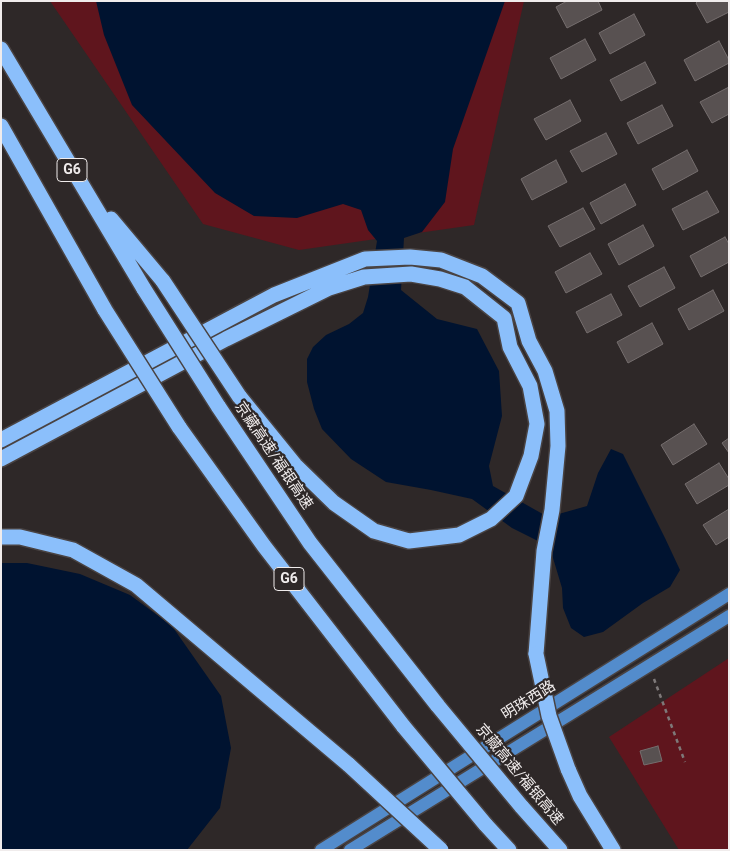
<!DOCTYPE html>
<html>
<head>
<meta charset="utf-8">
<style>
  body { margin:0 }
  #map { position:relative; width:730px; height:851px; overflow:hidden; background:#2e2828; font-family:Roboto,sans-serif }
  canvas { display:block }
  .frame { position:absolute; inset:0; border:2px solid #f0ecec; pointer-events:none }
</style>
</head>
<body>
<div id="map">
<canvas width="730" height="851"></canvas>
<div class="frame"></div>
</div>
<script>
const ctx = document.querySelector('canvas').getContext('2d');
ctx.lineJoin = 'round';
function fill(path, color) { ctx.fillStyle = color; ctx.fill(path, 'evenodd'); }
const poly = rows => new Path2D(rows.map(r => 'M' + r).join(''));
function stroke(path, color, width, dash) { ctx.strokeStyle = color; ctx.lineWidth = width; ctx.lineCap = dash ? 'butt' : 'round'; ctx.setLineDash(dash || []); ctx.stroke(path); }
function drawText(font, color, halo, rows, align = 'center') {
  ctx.font = font + ' Roboto,"Noto Sans SC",sans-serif'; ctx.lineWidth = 4.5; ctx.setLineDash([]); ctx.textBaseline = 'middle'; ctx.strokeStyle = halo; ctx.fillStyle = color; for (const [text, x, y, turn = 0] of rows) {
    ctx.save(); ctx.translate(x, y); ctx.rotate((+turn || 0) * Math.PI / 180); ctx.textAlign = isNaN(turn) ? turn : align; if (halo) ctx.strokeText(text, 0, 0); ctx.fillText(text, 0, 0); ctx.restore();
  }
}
const green = poly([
  [50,1,524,1,474,225,299,250,203,224],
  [729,658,729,850,679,850,609,737]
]);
const water = poly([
  [96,1,505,1,453,149,445,202,422,232,404,238,401,290,437,319,477,329,499,371,502,416,489,466,493,486,548,517,587,506,598,473,611,449,623,454,665,538,680,570,670,587,643,603,603,632,584,637,571,628,563,608,562,588,553,558,548,546,512,528,472,499,431,490,386,482,351,459,322,429,314,409,307,382,307,359,313,347,326,335,349,324,363,313,368,297,377,241,368,230,361,210,343,204,297,218,254,216,215,193,132,105,104,35],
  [1,563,27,563,80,574,130,595,172,626,221,696,231,748,220,808,187,850,1,850]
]);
const building = poly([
  [567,1,598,1,602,10,567,28,556,7,567,1],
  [698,1,729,1,729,12,707,23,696,3,698,1],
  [634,14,645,35,610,54,599,33,634,14],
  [585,39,596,60,561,79,550,58,585,39],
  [719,41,729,60,729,63,695,81,684,60,719,41],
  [645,62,656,83,621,101,610,80,645,62],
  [729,87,729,114,712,123,700,102,729,87],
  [570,100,581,121,546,140,534,119,570,100],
  [662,105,673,126,638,144,627,123,662,105],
  [606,133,617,154,582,172,570,151,606,133],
  [687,150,698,171,663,190,652,169,687,150],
  [556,160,567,182,532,200,521,179,556,160],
  [625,184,636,205,601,224,590,203,625,184],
  [707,191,719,212,683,230,672,209,707,191],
  [583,208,595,229,560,247,548,226,583,208],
  [643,225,654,246,619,265,608,244,643,225],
  [725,237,729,244,729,262,701,277,690,256,725,237],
  [590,253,602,274,566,293,555,272,590,253],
  [664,267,675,288,640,307,628,286,664,267],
  [713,290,724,311,689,330,678,309,713,290],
  [611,294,622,315,587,333,576,312,611,294],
  [652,323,663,344,628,363,617,342,652,323],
  [694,424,707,444,673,465,661,445,694,424],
  [729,438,729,453,722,443,729,438],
  [719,463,729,479,729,485,697,504,685,484,719,463],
  [729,509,729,537,716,545,703,525,729,509],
  [658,746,662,761,644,765,640,751,658,746]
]);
const path = poly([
  [654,679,685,762]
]);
const secondary = poly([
  [321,850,729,594],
  [350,850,729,616]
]);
const highway = poly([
  [1,49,144,289],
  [1,126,105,310],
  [111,219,163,281],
  [218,406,310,543,438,706],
  [179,427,264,546,404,727],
  [1,440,274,295,365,259,410,257,441,260,482,276,518,303,529,341,545,371,557,411,558,446,552,510,544,551,536,654],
  [1,459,226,339,329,288,364,277,411,274,440,279,465,287,504,318,510,347,530,386,537,424,531,456,516,496,491,519,459,535,409,541,374,531,334,503,295,465,239,396],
  [1,537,20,537,73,550,136,585,349,765],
  [568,769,580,796,613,850],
  [521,806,560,850],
  [485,824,509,850]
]);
const highwayBridge = poly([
  [163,281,239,396],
  [144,289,218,406],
  [105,310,179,427],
  [536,654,549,716,568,769],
  [438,706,521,806],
  [404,727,485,824],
  [349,765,441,850]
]);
const shields = [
  [72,170,30],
  [289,579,30]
];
const shieldNames = [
  ["G6",72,170],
  ["G6",289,579]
];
const streetNames = [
  ["京藏高速/福银高速",273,456,56],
  ["明珠西路",529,701,-32],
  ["京藏高速/福银高速",519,775,50]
];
fill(green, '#5f151d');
fill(water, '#001330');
fill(building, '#585151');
stroke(building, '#756e6e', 1);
stroke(secondary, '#494343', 15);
stroke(highway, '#494343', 18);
stroke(path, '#7e7979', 2.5, [4, 4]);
stroke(secondary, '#538ccc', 12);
stroke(highway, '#8bbffb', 15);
stroke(highwayBridge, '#494343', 18, []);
stroke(highwayBridge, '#8bbffb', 15);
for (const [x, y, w] of shields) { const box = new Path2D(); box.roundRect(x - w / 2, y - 11.5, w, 23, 4); ctx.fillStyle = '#2e2828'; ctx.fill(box); stroke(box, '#f0ecec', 1); }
drawText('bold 14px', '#f0ecec', null, shieldNames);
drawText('15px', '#f0ecec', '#2e2828', streetNames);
</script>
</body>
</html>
